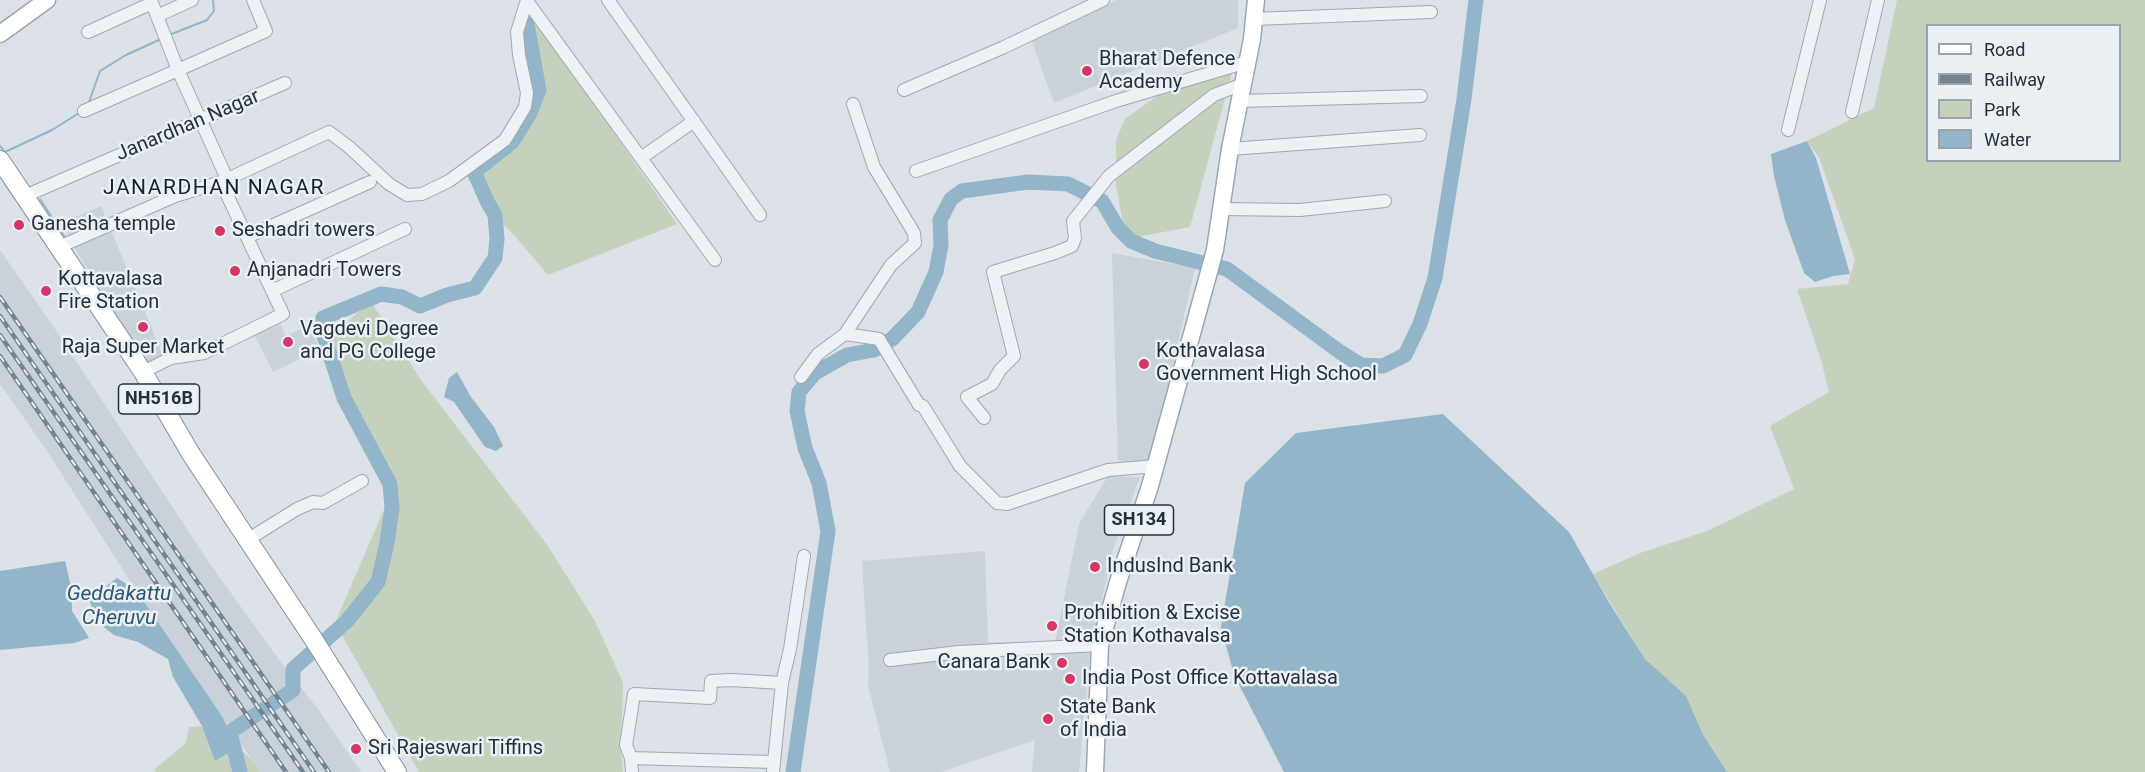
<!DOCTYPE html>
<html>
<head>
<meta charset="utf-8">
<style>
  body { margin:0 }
  #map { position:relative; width:2145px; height:772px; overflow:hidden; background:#dbe1e7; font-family:Roboto,sans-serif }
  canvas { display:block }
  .legend { position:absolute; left:1926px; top:24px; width:195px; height:138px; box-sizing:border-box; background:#eaf0f4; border:2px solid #9ba4ab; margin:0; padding:8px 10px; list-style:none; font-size:18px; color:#24313d }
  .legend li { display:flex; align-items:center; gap:12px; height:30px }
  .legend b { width:30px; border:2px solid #9ba4ab }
</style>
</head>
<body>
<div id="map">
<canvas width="2145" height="772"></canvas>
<ul class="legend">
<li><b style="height:8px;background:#fff"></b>Road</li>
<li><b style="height:8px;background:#748391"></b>Railway</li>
<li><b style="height:16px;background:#c4d1bc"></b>Park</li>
<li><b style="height:16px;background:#93b5c9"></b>Water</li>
</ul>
</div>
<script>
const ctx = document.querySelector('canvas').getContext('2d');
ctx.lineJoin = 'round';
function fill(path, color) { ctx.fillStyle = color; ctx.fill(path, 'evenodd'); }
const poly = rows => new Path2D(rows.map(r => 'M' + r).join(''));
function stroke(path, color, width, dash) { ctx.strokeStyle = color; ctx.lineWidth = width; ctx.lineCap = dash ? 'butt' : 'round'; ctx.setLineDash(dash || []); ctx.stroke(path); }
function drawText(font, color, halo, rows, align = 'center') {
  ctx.font = font + ' Roboto,sans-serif'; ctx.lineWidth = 5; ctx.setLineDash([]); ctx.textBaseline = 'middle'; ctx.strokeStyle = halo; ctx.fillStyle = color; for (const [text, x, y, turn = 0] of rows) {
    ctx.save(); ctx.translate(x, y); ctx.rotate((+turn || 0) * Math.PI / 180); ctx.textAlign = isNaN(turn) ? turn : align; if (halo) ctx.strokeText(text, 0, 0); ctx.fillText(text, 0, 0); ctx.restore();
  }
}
const built = poly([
  [1116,0,1238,0,1238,28,1054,103,1031,39],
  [101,206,164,358,146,366,75,249,63,222],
  [0,250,53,326,210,564,282,664,318,709,361,772,260,772,252,760,136,590,45,448,0,384],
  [1112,253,1195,268,1150,463,1118,461],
  [279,321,286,336,308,325,320,349,273,372,254,334],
  [1108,476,1140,477,1113,550,1090,651,1079,772,1032,772,1035,740,941,772,890,772,868,685,869,671,862,561,985,551,988,642,1055,643,1079,524]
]);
const green = poly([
  [1897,0,2145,0,2145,772,1720,772,1645,659,1593,574,1640,553,1707,531,1794,489,1770,426,1829,392,1821,360,1797,289,1848,284,1855,259,1819,157,1807,141,1874,108],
  [1928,26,2120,26,2120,160,1928,160],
  [532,14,677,224,548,275,514,235,486,207,468,173,504,154,517,138,536,108,543,87,533,49],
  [1232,73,1190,227,1126,239,1116,185,1116,140,1125,119,1160,94],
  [370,300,421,380,548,546,595,621,623,683,621,749,623,772,419,772,335,623,392,491,322,348],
  [202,726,215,761,238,747,252,760,260,772,154,772,156,768,186,743,189,727]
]);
const water = poly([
  [1807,141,1816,158,1850,274,1833,276,1815,282,1804,273,1785,220,1774,176,1771,154],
  [457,372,471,397,494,427,503,446,496,451,485,447,454,402,444,397,449,378],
  [1443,414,1569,532,1610,604,1645,659,1686,696,1703,735,1727,772,1284,772,1234,675,1221,627,1245,483,1296,433],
  [65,561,72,591,72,611,89,638,74,643,0,650,0,571],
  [117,578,136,590,222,716,238,747,215,761,202,726,173,677,168,659,138,642,114,635,97,622,89,599]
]);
const stream = poly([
  [169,35,207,20,214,11,213,0],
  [88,105,100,71,126,55,161,39],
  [0,146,5,152,52,130,79,113],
  [40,199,66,239]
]);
const river = poly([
  [240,772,230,732,293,690,293,669,347,621,378,582,387,543,392,508,390,484,344,398,322,330,323,318,381,294,402,297,420,306,447,295,475,288,495,258,497,239,495,215,488,203,474,172,512,142,529,115,539,90,527,24],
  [793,772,828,531,819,483,805,448,797,411,799,392,815,373,847,355,874,350,892,339,918,312,936,272,941,245,940,220,951,199,962,191,1028,182,1068,184,1102,201,1118,228,1131,241,1155,251,1227,269,1340,352,1361,365,1383,366,1405,355,1420,324,1435,278,1464,99,1476,0]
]);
const minor = poly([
  [608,0,760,215],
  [527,1,715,260],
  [157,16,192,0],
  [1254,19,1431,12],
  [88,32,152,3,178,70,266,31,253,0],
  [904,90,1002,48,1103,0],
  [1240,101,1421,96],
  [84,111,178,70,227,179],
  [1852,112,1878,0],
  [1788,130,1820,0],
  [1230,149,1420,135],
  [641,158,694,121],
  [916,171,1116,101,1247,62],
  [25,196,285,83],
  [1220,209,1300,210,1385,201],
  [247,237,370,182],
  [59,247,175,196,221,182,329,132,349,147,389,184,407,195,422,194,449,181,505,140,525,107,527,93,519,55,517,32,527,0],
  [272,291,405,229],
  [845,334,879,339,919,405,923,406,960,466,997,503,1007,504,1108,470,1156,466],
  [143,372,171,358,204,353,283,314,221,182],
  [801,377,818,354,845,334,891,265,915,243,914,233,874,167,853,104],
  [984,418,967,397,992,384,1000,370,1014,356,993,272,1055,253,1072,246,1075,238,1073,221,1109,176,1214,95,1243,84],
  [247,540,297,509,313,502,323,503,362,481],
  [890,660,959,652,1100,645],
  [631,758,626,745,634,694,710,698,711,681,731,680,782,683],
  [632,772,631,758,773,762],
  [773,772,782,683,790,649,804,556]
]);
const major = poly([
  [0,34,47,0],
  [1095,772,1100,645,1118,582,1150,486,1215,250,1230,149,1252,39,1256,0]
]);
const highway = poly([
  [0,160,143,372,191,454,314,640,397,772]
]);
const rail = poly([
  [0,297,329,772],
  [0,316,314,772],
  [0,335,303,772],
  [0,356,286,772]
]);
const markers = [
  [1087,71,6,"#d53764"],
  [19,225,6,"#d53764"],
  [220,231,6,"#d53764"],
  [235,271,6,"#d53764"],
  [46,291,6,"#d53764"],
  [143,327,6,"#d53764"],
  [288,342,6,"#d53764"],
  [1144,364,6,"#d53764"],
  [1095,567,6,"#d53764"],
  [1052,626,6,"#d53764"],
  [1062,663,6,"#d53764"],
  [1070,679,6,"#d53764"],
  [1048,719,6,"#d53764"],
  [356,749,6,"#d53764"]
];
const shields = [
  [159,399,81],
  [1139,520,69]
];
const shieldNames = [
  ["NH516B",159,399],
  ["SH134",1139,520]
];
const poiNames = [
  ["Bharat Defence",1099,60],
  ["Academy",1099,83],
  ["Ganesha temple",31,225],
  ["Seshadri towers",232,231],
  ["Anjanadri Towers",247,271],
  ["Kottavalasa",58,280],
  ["Fire Station",58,303],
  ["Vagdevi Degree",300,330],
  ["and PG College",300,353],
  ["Raja Super Market",143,348,"center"],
  ["Kothavalasa",1156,352],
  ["Government High School",1156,375],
  ["IndusInd Bank",1107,567],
  ["Prohibition & Excise",1064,614],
  ["Station Kothavalsa",1064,637],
  ["Canara Bank",1050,663,"right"],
  ["India Post Office Kottavalasa",1082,679],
  ["State Bank",1060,708],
  ["of India",1060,731],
  ["Sri Rajeswari Tiffins",368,749]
];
const streetNames = [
  ["Janardhan Nagar",188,126,-23]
];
const neighbourhoodNames = [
  ["JANARDHAN NAGAR",214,189]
];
const waterNames = [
  ["Geddakattu",119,595],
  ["Cheruvu",119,619]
];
fill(built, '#c9d1d9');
fill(green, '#c4d1bc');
fill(water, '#93b5c9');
stroke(stream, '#93b5c9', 2);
stroke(river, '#93b5c9', 15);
stroke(minor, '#a0a9b1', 14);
stroke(major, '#9aa7b3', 19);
stroke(highway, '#82919e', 20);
stroke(minor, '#eef1f5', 12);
stroke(major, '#fff', 16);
stroke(highway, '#fff', 18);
stroke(rail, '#748391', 4.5);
stroke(rail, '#eaf0f4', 2, [7]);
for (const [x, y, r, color] of markers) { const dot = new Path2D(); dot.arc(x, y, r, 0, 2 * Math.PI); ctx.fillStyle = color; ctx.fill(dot); stroke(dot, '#eaf0f4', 2); }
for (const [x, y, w] of shields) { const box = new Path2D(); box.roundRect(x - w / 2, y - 15, w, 30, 4.5); ctx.fillStyle = '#eaf0f4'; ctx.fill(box); stroke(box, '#24313d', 1.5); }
drawText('bold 18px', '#24313d', null, shieldNames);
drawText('20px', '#24313d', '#eaf0f4', poiNames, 'left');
drawText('20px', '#24313d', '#eaf0f4', streetNames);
ctx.letterSpacing = '1.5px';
drawText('21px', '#17222e', '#eaf0f4', neighbourhoodNames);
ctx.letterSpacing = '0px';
drawText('italic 21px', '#2d5673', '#eaf0f4', waterNames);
</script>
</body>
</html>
